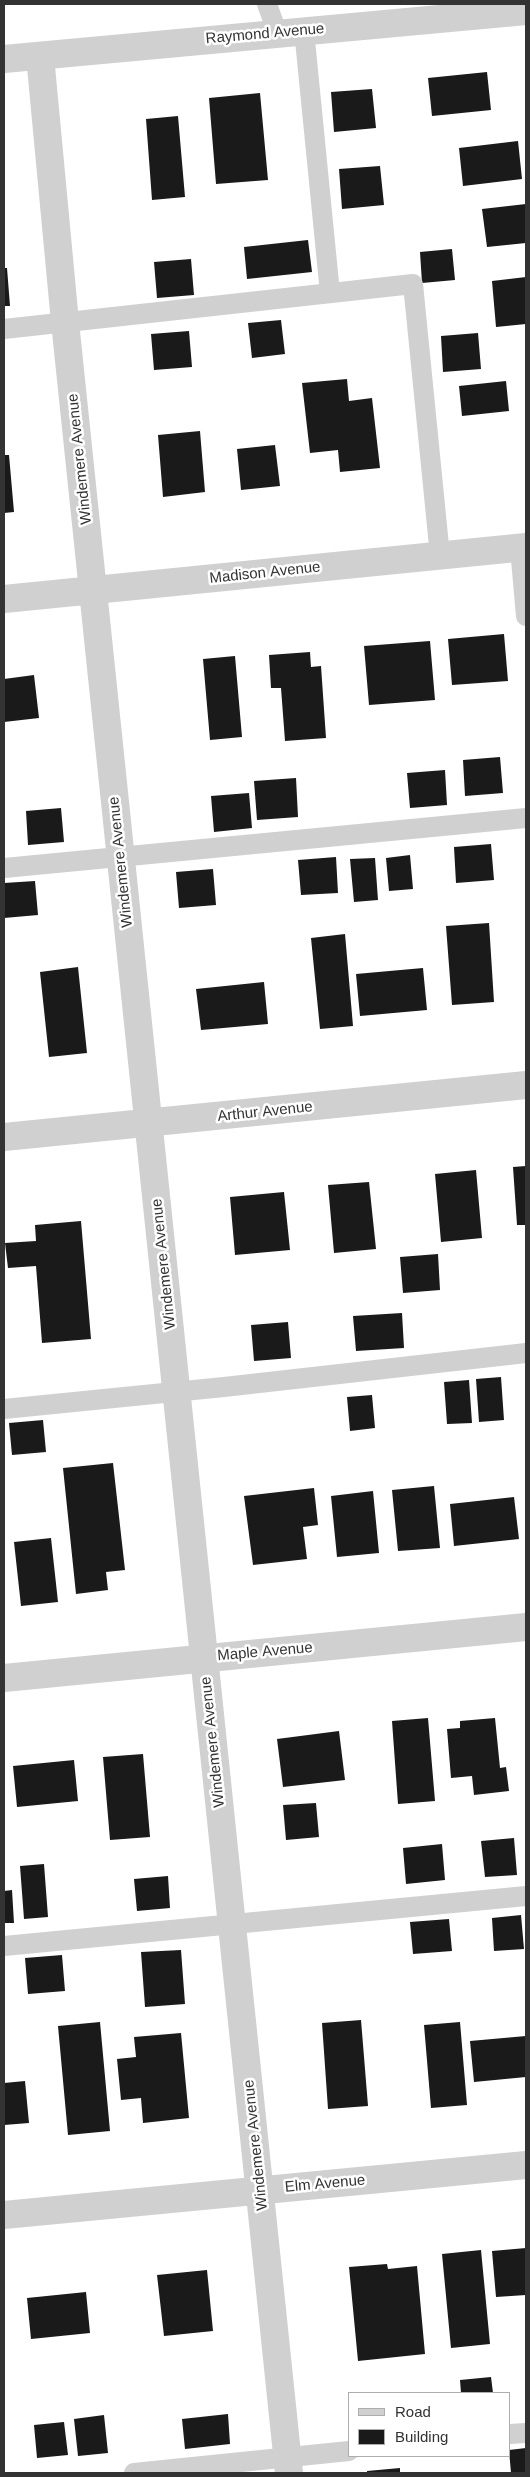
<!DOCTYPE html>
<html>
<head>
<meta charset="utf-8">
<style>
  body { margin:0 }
  #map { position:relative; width:530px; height:2477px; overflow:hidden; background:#fff; font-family:Helvetica,sans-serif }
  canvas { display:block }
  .frame { position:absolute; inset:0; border:5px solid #333; pointer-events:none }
  .legend { position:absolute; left:348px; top:2392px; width:162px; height:65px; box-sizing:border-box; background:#fff; border:1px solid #adadad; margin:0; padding:6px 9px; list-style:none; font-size:15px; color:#333 }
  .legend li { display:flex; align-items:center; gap:10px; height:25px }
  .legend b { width:25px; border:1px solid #adadad }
</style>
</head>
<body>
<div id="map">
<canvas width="530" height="2477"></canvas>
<div class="frame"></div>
<ul class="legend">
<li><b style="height:6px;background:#d0d0d0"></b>Road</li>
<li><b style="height:14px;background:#1a1a1a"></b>Building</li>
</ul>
</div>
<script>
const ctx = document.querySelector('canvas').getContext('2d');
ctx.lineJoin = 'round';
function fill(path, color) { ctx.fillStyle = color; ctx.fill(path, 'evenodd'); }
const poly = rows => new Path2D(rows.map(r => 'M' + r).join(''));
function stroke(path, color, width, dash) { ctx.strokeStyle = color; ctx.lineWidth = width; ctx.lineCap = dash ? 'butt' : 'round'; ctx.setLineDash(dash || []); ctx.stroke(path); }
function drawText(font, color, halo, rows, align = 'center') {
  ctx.font = font + ' Helvetica,sans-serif'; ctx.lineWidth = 5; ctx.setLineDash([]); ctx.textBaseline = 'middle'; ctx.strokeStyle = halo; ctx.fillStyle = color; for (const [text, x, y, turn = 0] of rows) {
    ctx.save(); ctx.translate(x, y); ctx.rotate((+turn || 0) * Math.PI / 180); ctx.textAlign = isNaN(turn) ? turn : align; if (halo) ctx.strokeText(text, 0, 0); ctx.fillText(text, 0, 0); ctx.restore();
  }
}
const building = poly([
  [487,72,491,110,432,116,428,78],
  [372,89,376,128,334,132,331,92],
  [260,93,268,180,216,184,209,98],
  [178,116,185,197,152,200,146,119],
  [518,141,522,179,463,186,459,148],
  [380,166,384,205,342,209,339,169],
  [526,204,526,243,487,247,482,209],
  [308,240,312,272,247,279,244,247],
  [452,249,455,280,422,283,420,252],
  [191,259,194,295,157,298,154,262],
  [4,268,7,268,10,306,4,306],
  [526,277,526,324,496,327,492,281],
  [281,320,285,354,252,358,248,323],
  [189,331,192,367,154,370,151,334],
  [478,333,481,369,443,372,441,336],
  [347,379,349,401,372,398,380,468,340,472,338,450,310,453,302,383],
  [506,381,509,411,462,416,459,386],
  [200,431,205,492,163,497,158,435],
  [275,445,280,486,241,490,237,449],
  [4,455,9,455,14,512,4,513],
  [504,634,508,681,452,685,448,639],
  [430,641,435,700,369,705,364,646],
  [310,652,311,667,321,666,326,738,285,741,281,688,271,688,269,655],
  [235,656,242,737,210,740,203,659],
  [34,675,39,718,4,722,4,679],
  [500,757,503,793,465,796,463,760],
  [445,770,447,805,410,808,407,773],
  [296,778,298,817,257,820,254,781],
  [249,793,252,828,214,832,211,796],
  [61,808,64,842,28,845,26,811],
  [491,844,494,880,456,883,454,847],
  [410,855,413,889,389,891,386,858],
  [336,857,338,893,301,895,298,860],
  [375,858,378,900,354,902,350,859],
  [213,869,216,905,179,908,176,872],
  [35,881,38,915,4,918,4,883],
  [489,923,494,1002,452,1005,446,926],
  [345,934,353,1026,320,1029,311,938],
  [78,967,87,1053,49,1057,40,972],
  [423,968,427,1010,360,1016,356,974],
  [264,982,268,1024,201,1030,196,989],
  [526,1166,526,1225,517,1225,513,1167],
  [476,1170,482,1238,441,1242,435,1174],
  [369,1182,376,1249,334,1253,328,1185],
  [284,1192,290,1250,235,1255,230,1197],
  [81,1221,91,1339,42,1343,36,1266,8,1268,5,1243,36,1241,35,1225],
  [438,1254,440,1290,403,1293,400,1257],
  [402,1313,404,1348,356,1351,353,1316],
  [288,1322,291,1358,254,1361,251,1325],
  [501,1377,504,1420,479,1422,476,1379],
  [469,1380,472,1423,447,1424,444,1382],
  [372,1395,375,1428,350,1431,347,1397],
  [43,1420,46,1452,12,1455,9,1423],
  [113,1463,125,1570,106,1572,108,1590,76,1594,63,1468],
  [434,1486,440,1548,398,1551,392,1490],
  [314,1488,318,1525,303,1527,307,1559,253,1565,244,1496],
  [373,1491,379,1553,337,1557,331,1496],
  [514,1497,519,1539,454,1546,450,1504],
  [51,1538,58,1602,21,1606,14,1542],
  [428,1718,435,1801,398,1804,392,1721],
  [495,1718,500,1768,506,1767,509,1791,474,1795,472,1776,451,1778,447,1729,460,1728,460,1721],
  [339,1731,345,1780,283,1787,277,1739],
  [143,1754,150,1837,110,1840,103,1757],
  [74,1760,78,1801,17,1807,13,1766],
  [316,1803,319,1837,286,1840,283,1805],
  [514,1838,517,1875,485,1877,481,1841],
  [442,1844,445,1880,406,1884,403,1848],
  [44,1864,48,1917,24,1919,20,1866],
  [168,1876,170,1908,137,1911,134,1879],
  [12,1890,14,1923,4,1923,4,1891],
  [521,1915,524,1949,494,1951,492,1918],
  [449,1919,452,1951,413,1954,410,1922],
  [181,1950,185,2004,145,2007,141,1952],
  [62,1955,65,1991,28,1994,25,1958],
  [361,2020,368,2106,328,2109,322,2023],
  [100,2022,110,2131,68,2135,58,2026],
  [460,2022,467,2105,431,2108,424,2025],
  [181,2033,189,2118,143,2123,141,2098,121,2100,117,2059,136,2057,134,2037],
  [526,2036,526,2077,474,2082,470,2041],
  [25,2081,29,2123,4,2125,4,2083],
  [526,2248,526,2295,496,2297,492,2251],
  [481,2250,490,2344,451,2348,442,2254],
  [387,2264,388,2269,417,2266,425,2354,358,2361,349,2267],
  [207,2270,213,2331,164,2336,157,2275],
  [86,2292,90,2333,31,2339,27,2298],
  [491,2377,493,2393,461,2393,460,2380],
  [228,2414,230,2444,185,2449,182,2419],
  [104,2415,108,2453,78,2456,74,2419],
  [64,2422,68,2455,37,2458,34,2425],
  [526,2448,526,2473,511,2473,509,2450],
  [400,2468,400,2473,367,2473,367,2471]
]);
const service = poly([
  [267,4,277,32],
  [304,30,330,293],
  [4,329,413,284,440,556],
  [520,548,526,616],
  [4,868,526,818],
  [4,1409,224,1387,526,1353],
  [4,1946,526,1896],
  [509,2434,526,2433],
  [134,2473,349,2451]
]);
const minor = poly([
  [40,56,65,322,289,2473],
  [4,59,526,11],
  [4,599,526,547],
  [4,1137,526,1085],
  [4,2215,526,2165]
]);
const tertiary = poly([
  [4,1678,526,1627]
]);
const streetNames = [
  ["Raymond Avenue",265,34,-5],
  ["Windemere Avenue",80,459,-96],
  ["Madison Avenue",265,573,-6],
  ["Windemere Avenue",121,862,-96],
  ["Arthur Avenue",265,1112,-6],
  ["Windemere Avenue",164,1264,-96],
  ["Maple Avenue",265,1652,-5],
  ["Windemere Avenue",213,1742,-96],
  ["Windemere Avenue",256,2145,-96],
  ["Elm Avenue",325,2184,-5]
];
fill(building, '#1a1a1a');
stroke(service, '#d0d0d0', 20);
stroke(minor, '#d0d0d0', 28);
stroke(tertiary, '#d0d0d0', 28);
drawText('15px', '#333', '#fff', streetNames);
</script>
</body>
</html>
